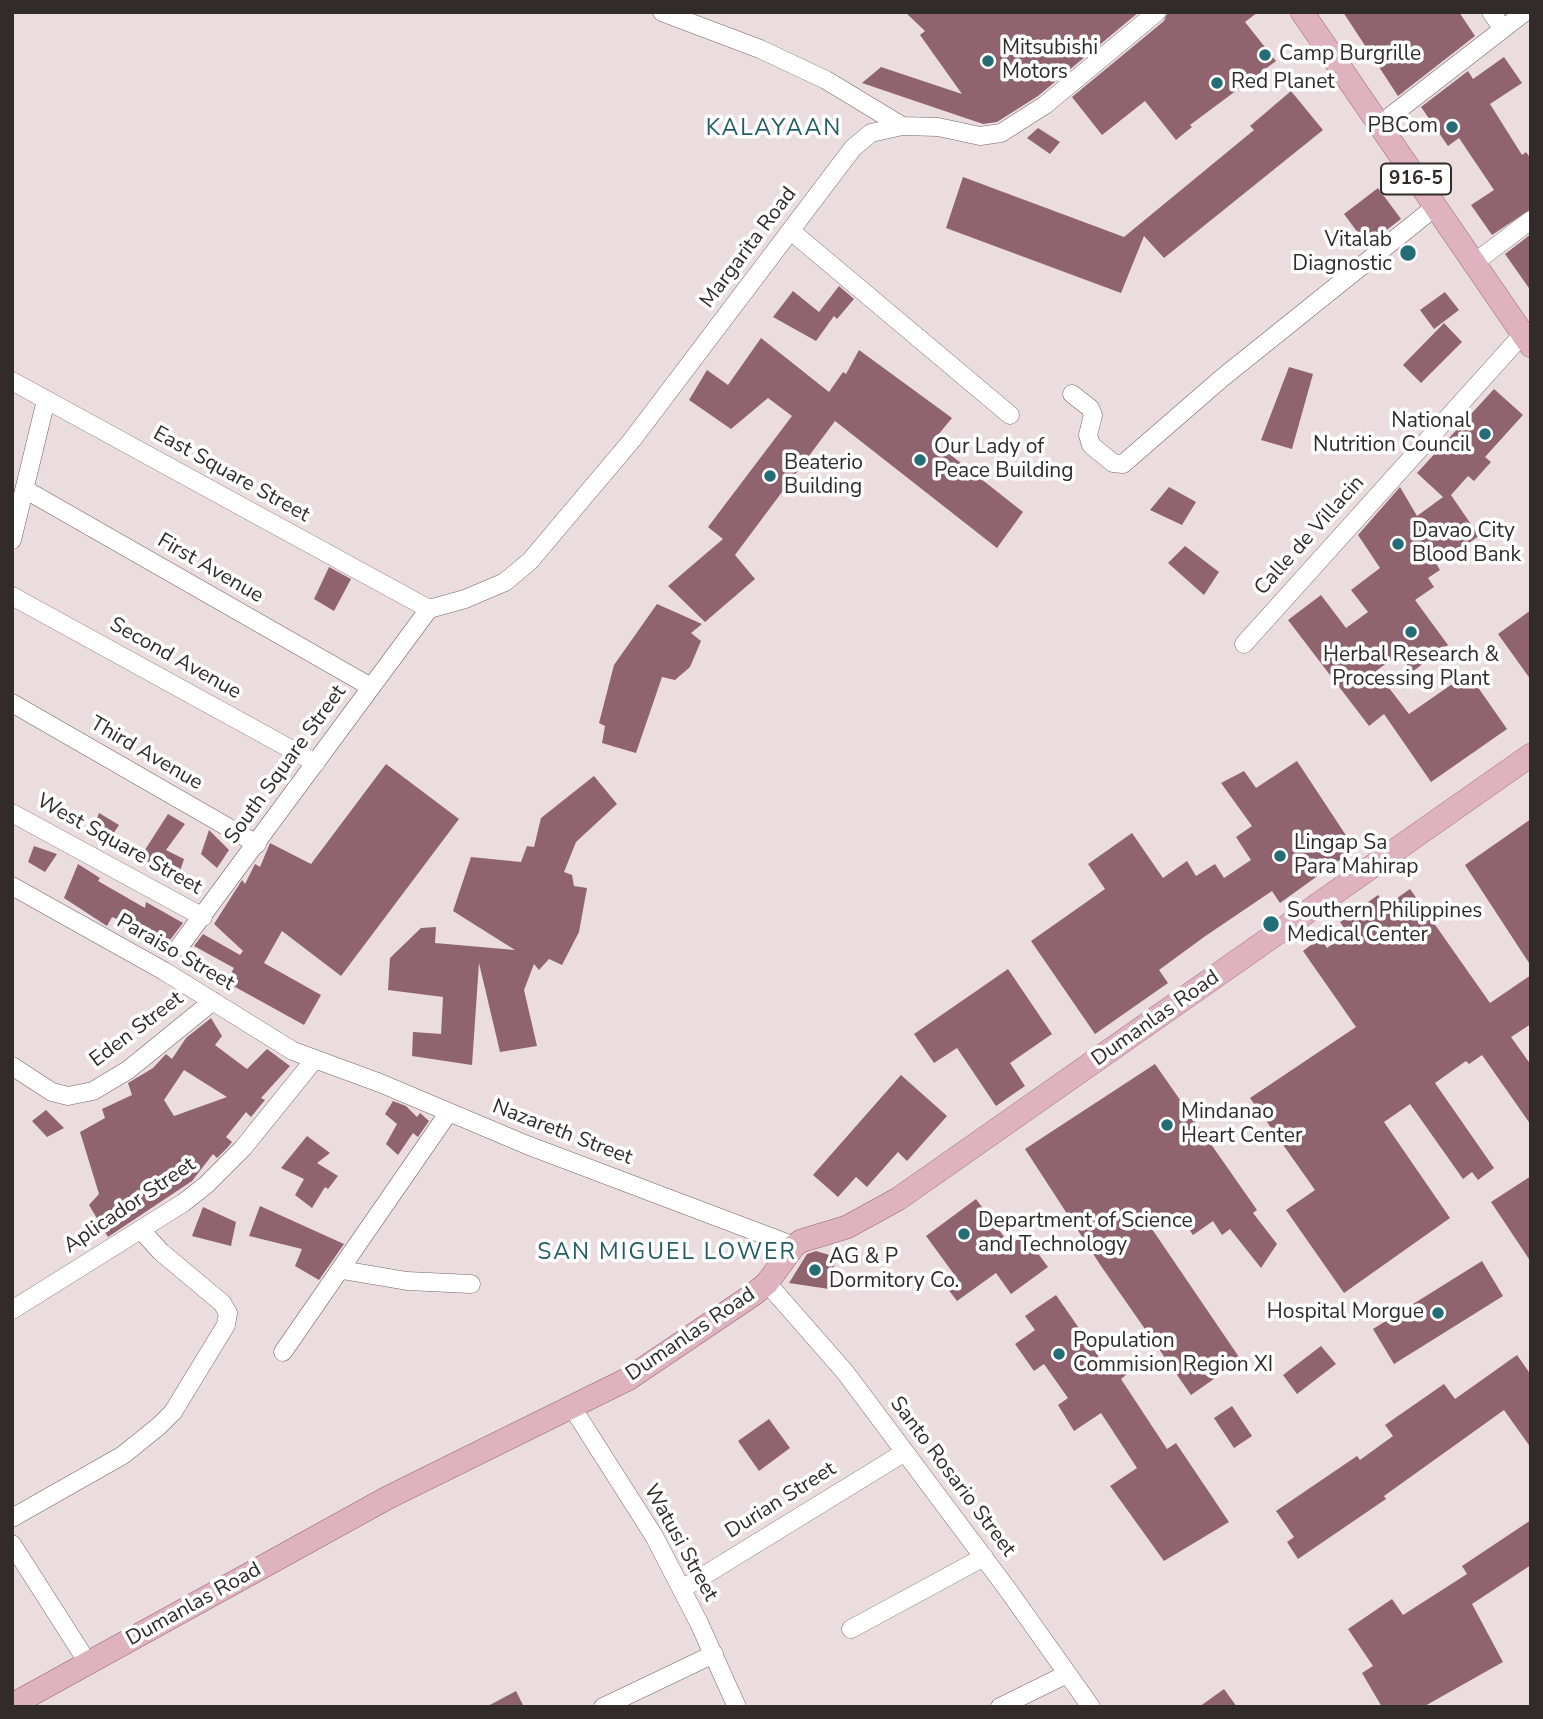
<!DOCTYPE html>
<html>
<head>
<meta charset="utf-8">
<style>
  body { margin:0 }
  #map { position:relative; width:1543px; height:1719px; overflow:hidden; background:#ebdce0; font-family:"Nunito Sans",sans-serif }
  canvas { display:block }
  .frame { position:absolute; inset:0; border:14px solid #312b2c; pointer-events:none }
</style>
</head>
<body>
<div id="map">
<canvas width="1543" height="1719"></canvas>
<div class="frame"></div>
</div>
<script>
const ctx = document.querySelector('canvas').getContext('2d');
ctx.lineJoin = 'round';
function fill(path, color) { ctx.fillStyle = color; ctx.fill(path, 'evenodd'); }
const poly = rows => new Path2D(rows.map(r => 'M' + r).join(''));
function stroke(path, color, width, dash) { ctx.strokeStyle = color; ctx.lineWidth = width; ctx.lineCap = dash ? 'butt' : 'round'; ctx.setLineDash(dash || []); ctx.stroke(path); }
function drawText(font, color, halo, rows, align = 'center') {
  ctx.font = font + ' "Nunito Sans",sans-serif'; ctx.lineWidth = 7; ctx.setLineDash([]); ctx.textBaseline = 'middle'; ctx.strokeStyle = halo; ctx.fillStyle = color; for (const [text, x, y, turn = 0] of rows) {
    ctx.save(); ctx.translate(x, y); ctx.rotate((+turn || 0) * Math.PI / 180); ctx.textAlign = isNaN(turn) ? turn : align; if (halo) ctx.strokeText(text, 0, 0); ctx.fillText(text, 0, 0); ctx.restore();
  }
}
const building = poly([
  [905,12,1139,12,1038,96,997,122,983,124,862,83,881,67,962,94,920,35,925,31],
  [1168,12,1258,12,1245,22,1276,61,1190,125,1192,127,1176,140,1145,101,1102,135,1072,97,1164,21],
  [1343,12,1459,12,1475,36,1398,96],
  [1504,57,1522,83,1490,104,1522,155,1526,152,1531,159,1531,209,1492,235,1471,205,1494,190,1459,138,1448,146,1421,107,1468,71,1473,79],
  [1291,91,1323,130,1164,258,1144,236,1121,293,946,228,963,177,1124,237,1254,130,1250,126],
  [1038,128,1060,142,1050,154,1027,138],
  [1378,188,1401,219,1367,245,1344,214],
  [1531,234,1531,291,1505,254],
  [839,286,854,299,837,319,834,316,816,341,773,317,793,291,819,312],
  [1445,292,1459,310,1434,329,1420,310],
  [1444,323,1462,342,1421,383,1403,365],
  [761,338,829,392,843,372,846,374,859,350,952,418,933,441,1023,512,997,548,835,421,735,555,755,579,705,622,668,586,723,539,708,527,792,416,768,398,731,429,689,400,707,370,728,385],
  [1289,367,1313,374,1292,449,1261,440],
  [1494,389,1523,415,1485,457,1491,462,1474,481,1468,476,1451,495,1479,536,1437,565,1440,570,1428,578,1434,587,1415,600,1448,645,1412,672,1399,654,1376,671,1409,714,1468,673,1507,729,1431,782,1384,714,1369,726,1288,620,1321,595,1346,628,1368,612,1351,590,1380,568,1358,535,1400,487,1417,516,1443,497,1417,473],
  [1169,487,1196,502,1182,525,1150,510],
  [1185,546,1219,572,1204,595,1168,563],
  [329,567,351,579,334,611,314,599],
  [657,604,702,624,691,633,701,641,690,667,675,680,662,677,636,753,602,743,605,726,599,723,614,665],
  [1531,610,1531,680,1498,634],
  [1297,761,1355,849,1280,903,1272,891,1204,937,1159,970,1168,983,1095,1034,1031,941,1105,889,1088,864,1132,833,1163,878,1187,861,1196,876,1215,864,1224,878,1251,860,1236,837,1252,826,1221,783,1244,771,1256,788],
  [386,764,459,819,341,976,282,931,264,963,321,995,304,1025,226,982,234,968,194,946,203,934,240,955,243,951,214,924,242,880,245,884,255,864,260,867,270,843,311,864],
  [594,776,617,804,576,842,564,872,572,875,574,886,587,888,579,932,562,965,549,959,539,970,534,964,524,990,537,1046,500,1052,479,963,472,1065,412,1056,413,1032,441,1034,443,997,388,990,390,958,421,928,436,927,435,943,515,950,453,911,471,857,521,862,527,846,534,847,541,818],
  [99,813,119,825,107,843,91,835],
  [168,814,185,824,166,850,184,859,177,880,153,867,141,856],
  [1531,819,1531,966,1465,865],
  [209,830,229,850,217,868,201,854],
  [34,846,57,854,45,872,28,862],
  [78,864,100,878,98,881,145,908,146,902,183,923,170,940,130,919,127,923,112,917,107,926,64,898],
  [1410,889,1490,1003,1531,975,1531,1024,1511,1037,1531,1065,1531,1125,1482,1055,1469,1064,1466,1061,1435,1083,1494,1168,1478,1180,1472,1172,1463,1179,1410,1104,1384,1122,1450,1218,1344,1293,1286,1210,1315,1190,1250,1098,1356,1027,1303,951,1320,938,1327,948,1348,933,1340,922,1378,895,1386,906],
  [1008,969,1052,1034,1010,1063,1025,1086,996,1106,957,1048,934,1063,914,1034],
  [211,1018,222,1036,215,1045,247,1069,267,1049,290,1066,261,1098,265,1100,251,1117,246,1112,226,1137,232,1142,228,1147,217,1158,213,1154,192,1181,108,1237,89,1205,99,1194,80,1132,105,1118,102,1109,132,1095,128,1083,153,1068,166,1054,172,1059,186,1038],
  [184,1070,227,1097,174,1116,164,1100],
  [1155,1064,1257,1210,1253,1213,1277,1244,1261,1268,1230,1229,1222,1235,1213,1221,1193,1235,1177,1212,1152,1229,1241,1360,1191,1395,1101,1266,1025,1149],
  [901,1075,947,1116,907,1161,898,1152,867,1187,856,1177,838,1197,813,1175],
  [393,1101,406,1106,417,1117,420,1113,429,1121,418,1137,413,1133,398,1155,386,1144,397,1124,385,1114],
  [46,1110,64,1128,47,1137,32,1121],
  [307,1136,330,1153,317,1163,338,1176,328,1189,325,1187,312,1208,295,1195,304,1179,281,1168],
  [1531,1176,1531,1262,1491,1202],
  [976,1199,1010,1245,1024,1234,1048,1267,1011,1294,996,1273,957,1301,948,1289,959,1281,926,1236],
  [260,1206,344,1244,319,1280,295,1266,302,1249,249,1236],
  [203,1207,236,1222,231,1246,192,1236],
  [816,1251,836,1257,829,1289,789,1283,807,1254],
  [1482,1261,1503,1296,1394,1364,1373,1329],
  [1056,1295,1108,1370,1122,1359,1131,1371,1121,1379,1167,1449,1176,1443,1229,1522,1164,1561,1110,1486,1137,1468,1101,1413,1074,1431,1058,1405,1068,1398,1044,1364,1034,1371,1015,1344,1035,1330,1025,1316],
  [1321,1346,1336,1364,1297,1394,1283,1375],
  [1517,1355,1531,1375,1531,1448,1504,1410,1384,1496,1386,1499,1298,1559,1287,1542,1294,1537,1276,1511,1357,1456,1360,1460,1393,1436,1385,1425,1444,1384,1455,1399],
  [1232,1406,1252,1436,1234,1448,1214,1418],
  [769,1419,790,1448,759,1471,738,1441],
  [1531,1520,1531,1565,1472,1604,1503,1662,1423,1707,1382,1707,1362,1673,1373,1666,1348,1629,1392,1599,1403,1615,1467,1574,1462,1566],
  [1224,1689,1237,1707,1199,1707],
  [516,1691,524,1707,486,1707]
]);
const minor = poly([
  [662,12,760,49,826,80,902,126],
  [1491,12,1503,29],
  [1379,125,1525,12],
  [791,231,1010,415],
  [1474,263,1531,220],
  [12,381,429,609],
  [1072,394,1090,408,1093,415,1088,435,1091,445,1113,463,1123,464,1222,378,1435,207],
  [26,490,371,687],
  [12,540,46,400],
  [12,596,316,763],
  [429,609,465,599,505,582,530,561,632,440,853,148,871,133,902,126,938,127,980,136,1001,133,1045,105,1157,12],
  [1244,644,1523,334],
  [12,703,257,844],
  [12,813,203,917],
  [12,886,164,971,293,1051,380,1083,527,1145,794,1246],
  [179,947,429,609],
  [12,1066,52,1092,68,1096,93,1091,128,1070,213,1001],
  [342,1270,407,1281,471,1284],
  [767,1283,845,1372,1008,1590,1091,1707],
  [12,1310,183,1203,206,1185,243,1148,314,1060],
  [283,1352,449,1112],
  [572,1407,654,1536,699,1623,737,1707],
  [12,1518,123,1455,159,1426,173,1412,226,1325,228,1313,222,1303,161,1252,141,1230],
  [12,1544,88,1663],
  [682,1589,905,1452],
  [851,1629,984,1557],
  [603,1707,714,1654],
  [1000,1707,1067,1674]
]);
const major = poly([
  [1302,12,1531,346],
  [12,1705,389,1497,628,1379,754,1294,767,1283,794,1246,801,1241,847,1227,898,1199,1531,755]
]);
const markers = [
  [1265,55,7,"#246d77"],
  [988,61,7,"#246d77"],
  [1217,83,7,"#246d77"],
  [1452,127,7,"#246d77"],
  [1408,253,9,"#246d77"],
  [1485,434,7,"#246d77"],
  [920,460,7,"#246d77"],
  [770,476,7,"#246d77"],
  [1398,544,7,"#246d77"],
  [1411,632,7,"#246d77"],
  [1280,856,7,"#246d77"],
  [1271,924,9,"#246d77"],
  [1167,1125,7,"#246d77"],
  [964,1234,7,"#246d77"],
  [815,1270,7,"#246d77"],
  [1438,1313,7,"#246d77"],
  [1059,1354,7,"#246d77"]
];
const shields = [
  [1416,179,70]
];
const shieldNames = [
  ["916-5",1416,179]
];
const poiNames = [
  ["Mitsubishi",1002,49],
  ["Motors",1002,73],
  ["Camp Burgrille",1279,55],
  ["Red Planet",1231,83],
  ["PBCom",1438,127,"right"],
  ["Vitalab",1392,241,"right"],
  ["Diagnostic",1392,265,"right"],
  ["National",1471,422,"right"],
  ["Nutrition Council",1471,446,"right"],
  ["Our Lady of",934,448],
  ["Peace Building",934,472],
  ["Beaterio",784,464],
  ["Building",784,488],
  ["Davao City",1412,532],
  ["Blood Bank",1412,556],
  ["Herbal Research &",1411,656,"center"],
  ["Processing Plant",1411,680,"center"],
  ["Lingap Sa",1294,844],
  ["Para Mahirap",1294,868],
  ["Southern Philippines",1287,912],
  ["Medical Center",1287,936],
  ["Mindanao",1181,1113],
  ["Heart Center",1181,1137],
  ["Department of Science",978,1222],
  ["and Technology",978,1246],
  ["AG & P",829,1258],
  ["Dormitory Co.",829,1282],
  ["Hospital Morgue",1424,1313,"right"],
  ["Population",1073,1342],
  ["Commision Region XI",1073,1366]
];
const streetNames = [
  ["Margarita Road",749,248,-53],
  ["East Square Street",231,475,29],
  ["Calle de Villacin",1310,536,-48],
  ["First Avenue",210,569,30],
  ["Second Avenue",175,659,29],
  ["Third Avenue",146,754,30],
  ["South Square Street",286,765,-54],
  ["West Square Street",119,845,29],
  ["Paraiso Street",175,953,30],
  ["Dumanlas Road",1156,1019,-35],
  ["Eden Street",137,1030,-37],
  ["Nazareth Street",562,1133,21],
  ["Aplicador Street",130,1206,-34],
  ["Dumanlas Road",691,1335,-34],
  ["Santo Rosario Street",952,1477,53],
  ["Durian Street",781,1501,-32],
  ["Watusi Street",680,1543,61],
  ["Dumanlas Road",194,1605,-29]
];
const neighbourhoodNames = [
  ["KALAYAAN",774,129],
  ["SAN MIGUEL LOWER",667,1253]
];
fill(building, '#8f646f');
stroke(minor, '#726568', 19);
stroke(major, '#936370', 24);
stroke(minor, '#fff', 18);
stroke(major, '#deb3bf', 23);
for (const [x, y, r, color] of markers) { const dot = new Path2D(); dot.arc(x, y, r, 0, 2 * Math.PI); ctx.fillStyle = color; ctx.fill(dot); stroke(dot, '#fff', 2.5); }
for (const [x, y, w] of shields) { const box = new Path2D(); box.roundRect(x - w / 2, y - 15.5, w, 31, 5); ctx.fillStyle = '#fff'; ctx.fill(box); stroke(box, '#312b2c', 2); }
drawText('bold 19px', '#312b2c', null, shieldNames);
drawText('21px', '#312b2c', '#fff', poiNames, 'left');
drawText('21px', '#312b2c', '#fff', streetNames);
ctx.letterSpacing = '2px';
drawText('23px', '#245d65', '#fff', neighbourhoodNames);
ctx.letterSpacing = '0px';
</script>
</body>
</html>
